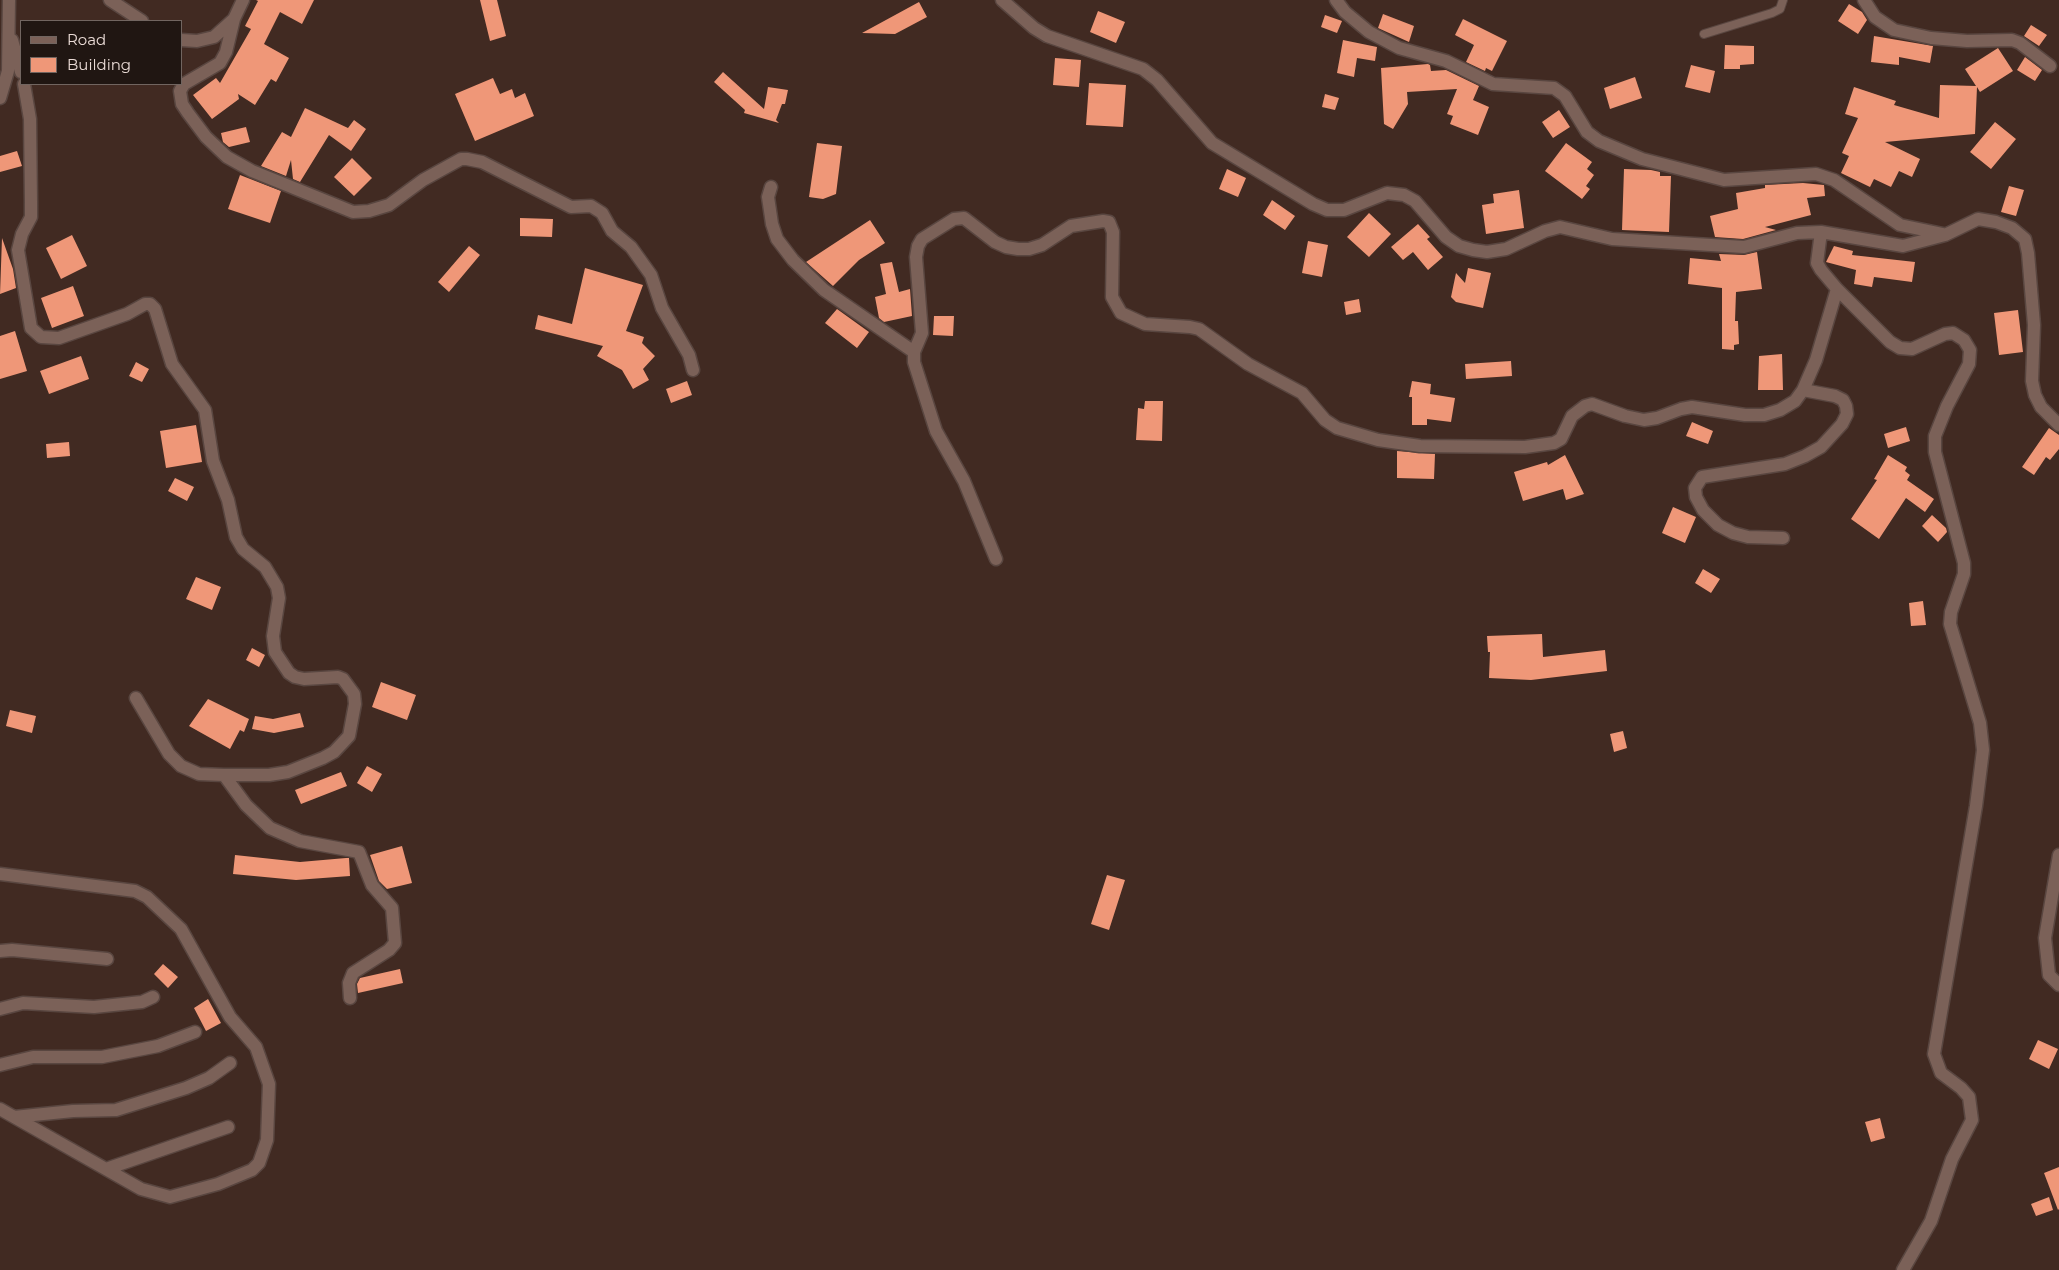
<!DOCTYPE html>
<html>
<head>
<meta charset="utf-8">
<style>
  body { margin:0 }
  #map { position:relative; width:2059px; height:1270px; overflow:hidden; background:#412a22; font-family:Montserrat,sans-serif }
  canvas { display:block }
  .legend { position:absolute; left:20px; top:20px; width:162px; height:65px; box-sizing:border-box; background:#201612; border:1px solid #716560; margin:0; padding:6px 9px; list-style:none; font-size:15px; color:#eadbd6 }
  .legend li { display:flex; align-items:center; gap:10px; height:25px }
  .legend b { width:25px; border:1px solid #716560 }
</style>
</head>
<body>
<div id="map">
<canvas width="2059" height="1270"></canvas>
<ul class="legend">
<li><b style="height:6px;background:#7b6158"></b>Road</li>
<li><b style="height:14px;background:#ef9778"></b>Building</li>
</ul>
</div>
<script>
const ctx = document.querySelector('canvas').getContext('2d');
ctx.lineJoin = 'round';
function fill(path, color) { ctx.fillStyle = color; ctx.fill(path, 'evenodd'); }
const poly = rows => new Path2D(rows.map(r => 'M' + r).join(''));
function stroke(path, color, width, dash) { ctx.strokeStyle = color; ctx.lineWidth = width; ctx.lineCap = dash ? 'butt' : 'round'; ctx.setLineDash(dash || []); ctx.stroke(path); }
const building = poly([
  [256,0,314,0,302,24,280,12,264,44,289,58,276,82,271,79,255,105,238,94,239,99,212,119,193,95,216,78,220,83,251,29,245,26,258,1],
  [480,0,497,0,506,36,490,41],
  [919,2,927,17,895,34,862,33],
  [1849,4,1862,12,1867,20,1858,34,1838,21],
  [1098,11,1125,22,1116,43,1090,32],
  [1383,14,1414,26,1409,42,1378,28],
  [1325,15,1342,21,1337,33,1321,27],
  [1463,19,1507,41,1492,71,1486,68,1485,71,1466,62,1474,45,1455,35],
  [2031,25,2047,35,2039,46,2024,36],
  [1874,36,1933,46,1930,63,1899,57,1899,65,1871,62],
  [1343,40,1377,47,1375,61,1357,58,1354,77,1337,73],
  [1725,45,1754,46,1754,64,1740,65,1740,69,1724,69],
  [1998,48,2013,71,1980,92,1977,87,1975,134,1885,142,1920,159,1912,177,1899,171,1891,187,1874,179,1870,187,1841,173,1849,156,1842,153,1858,118,1845,114,1854,87,1896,101,1894,105,1939,118,1940,85,1976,86,1965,69],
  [2025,57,2042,70,2035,81,2017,70],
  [1055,58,1081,60,1079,87,1053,85],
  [1428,64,1430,65,1431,71,1446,70,1479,86,1473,100,1489,107,1478,135,1450,124,1453,116,1447,114,1457,89,1407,92,1408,104,1393,129,1384,124,1381,68],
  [1691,65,1715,71,1710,93,1685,87],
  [723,72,764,109,768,87,788,90,785,104,782,104,776,120,779,123,744,113,745,110,714,82],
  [1635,77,1642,98,1610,109,1604,88],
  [493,78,500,94,512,89,515,98,525,93,534,116,475,141,455,94],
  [1089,83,1126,85,1123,127,1086,125],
  [1325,94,1339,98,1335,110,1322,107],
  [305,108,348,128,354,120,366,129,351,151,329,135,300,182,293,179,291,160,286,176,261,166,282,132,291,137],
  [1559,110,1570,127,1553,138,1542,122],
  [1995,122,2016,139,1991,169,1970,152],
  [246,127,250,142,229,147,223,142,221,133],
  [817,143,842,146,836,194,823,199,809,197],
  [1566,143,1592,162,1587,169,1594,175,1586,186,1590,189,1582,199,1545,171],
  [17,151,22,166,0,172,0,156],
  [352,158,372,178,354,196,334,177],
  [1227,169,1246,178,1238,197,1219,189],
  [1624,169,1651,170,1660,172,1660,176,1671,176,1669,232,1622,230],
  [240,175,281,191,270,223,228,209],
  [1803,183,1824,185,1825,196,1807,198,1811,215,1765,227,1776,230,1743,239,1715,237,1710,216,1738,209,1736,193,1765,188,1765,185],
  [2009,186,2024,190,2016,216,2001,212],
  [1519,190,1524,228,1486,234,1482,205,1494,203,1493,194],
  [1272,200,1295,216,1285,230,1263,215],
  [1369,213,1391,234,1369,257,1347,237],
  [520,218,553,219,552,237,520,236],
  [870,220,885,243,859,260,833,286,806,262],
  [1418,224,1430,237,1427,239,1443,257,1428,270,1413,252,1403,260,1391,247],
  [72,235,87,266,61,279,46,248],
  [2,238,13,269,16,288,0,294],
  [1308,241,1328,245,1322,277,1302,273],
  [469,246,480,255,449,292,438,282],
  [1834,246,1853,251,1852,255,1915,262,1912,282,1874,277,1872,287,1854,284,1856,270,1826,262],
  [1757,252,1762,289,1736,292,1735,321,1738,321,1739,344,1734,345,1734,350,1722,349,1722,288,1688,284,1690,258,1721,261,1719,254,1744,255],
  [892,262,899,292,910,289,912,316,884,322,879,318,875,297,886,294,880,264],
  [585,268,643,285,626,331,644,337,642,343,655,356,643,369,649,380,633,389,622,370,597,356,603,346,535,329,538,315,572,324],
  [1468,268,1491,273,1483,308,1456,302,1451,297,1456,273,1465,283],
  [73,286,84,316,52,328,41,298],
  [1359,299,1361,312,1346,315,1344,302],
  [837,309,869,332,857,348,825,323],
  [2018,310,2023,352,1999,355,1994,313],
  [934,316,954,316,953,336,933,335],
  [15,331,27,371,0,379,0,336],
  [1782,354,1783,390,1758,390,1759,356],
  [81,356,89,379,49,394,40,371],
  [1511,361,1512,376,1466,379,1465,364],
  [136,362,149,369,142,382,129,376],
  [687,381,692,395,671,403,666,389],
  [1412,381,1431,384,1430,394,1455,398,1451,422,1427,419,1427,425,1412,425,1412,397,1409,397],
  [1145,401,1163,401,1162,441,1136,440,1138,408,1144,409],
  [1692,422,1713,431,1708,444,1686,436],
  [196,425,202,462,166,468,160,431],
  [1906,427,1910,441,1888,448,1884,434],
  [2049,428,2059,435,2059,449,2050,460,2046,457,2034,475,2022,467],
  [69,442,70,456,47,458,46,444],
  [1397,451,1435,454,1434,479,1397,478],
  [1565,455,1584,494,1566,500,1563,489,1523,501,1514,472,1547,462,1548,465],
  [1888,455,1907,467,1905,471,1910,475,1907,480,1934,499,1925,512,1906,498,1879,539,1851,519,1877,480,1874,479],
  [175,478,194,487,187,501,168,491],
  [1673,507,1696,517,1685,543,1662,533],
  [1932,515,1946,528,1947,532,1938,542,1922,526],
  [1703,569,1720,579,1711,593,1695,583],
  [196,577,221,587,212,610,186,599],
  [1923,601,1926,625,1911,626,1909,603],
  [1542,634,1543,657,1605,650,1607,671,1531,680,1489,678,1490,652,1488,652,1487,636],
  [252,648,265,655,259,667,246,660],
  [381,682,416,695,407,720,372,707],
  [208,699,249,719,244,732,240,730,230,749,189,726],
  [10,710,36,716,32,733,6,726],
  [300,713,304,727,274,733,252,729,255,716,273,719],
  [1623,731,1627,748,1614,752,1610,734],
  [367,766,382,774,372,792,357,783],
  [341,772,347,786,301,804,295,790],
  [402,846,412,883,387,889,379,881,370,855],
  [235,855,300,862,346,858,349,858,350,876,296,880,233,874],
  [1107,875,1125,880,1109,930,1091,924],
  [163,964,178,977,168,988,154,974],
  [400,969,403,983,358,993,357,984,360,978],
  [208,999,221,1023,206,1031,194,1008],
  [2038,1040,2058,1049,2049,1069,2029,1059],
  [1880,1118,1885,1138,1871,1142,1865,1122],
  [2059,1167,2059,1209,2058,1210,2044,1173],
  [2049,1197,2053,1210,2036,1216,2031,1204]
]);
const lane = poly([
  [1704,34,1772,13,1780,9,1783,0]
]);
const street = poly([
  [110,0,142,21],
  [1002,0,1034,28,1047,36,1143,69,1157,80,1212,143,1313,204,1327,210,1344,210,1387,193,1404,195,1415,201,1446,237,1459,246,1473,250,1487,252,1506,249,1545,231,1560,227,1612,239,1744,247,1797,233,1821,232,1903,246,1945,235,1978,219,1996,222,2012,228,2025,239,2028,253,2034,325,2032,381,2035,395,2041,407,2059,425],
  [1336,0,1345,12,1369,32,1399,48,1446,61,1493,84,1554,88,1565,96,1587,132,1599,141,1642,159,1724,180,1816,174,1834,180,1900,225,1943,234],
  [1864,0,1875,17,1894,30,1931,38,1967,41,2012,40,2020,43,2050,66],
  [234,19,226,52,220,63,184,84,180,91,182,104,188,113,206,137,227,157,252,171,353,212,369,211,389,205,423,180,461,159,467,159,482,162,571,207,591,206,602,213,612,231,631,247,651,275,662,308,689,355,693,370],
  [12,40,21,72],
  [181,40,197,41,214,37,234,19,243,0],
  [24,84,30,119,31,203,31,217,22,234,18,250,31,328,41,337,59,338,127,314,145,304,150,304,155,309,172,364,205,410,213,461,228,500,236,537,243,549,265,567,277,587,279,598,273,636,275,652,289,673,295,677,304,679,338,677,343,679,354,694,355,704,349,736,334,752,323,758,288,772,269,775,224,775,199,774,181,766,169,754,136,698],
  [0,98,8,71,9,0],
  [771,187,768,197,772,224,777,239,793,260,824,290,914,352],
  [1821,232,1817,263,1821,270,1837,289,1890,342,1900,348,1912,349,1945,334,1953,333,1964,340,1970,350,1969,364,1947,406,1935,436,1935,452,1964,563,1964,574,1951,612,1950,624,1980,723,1983,750,1976,806,1934,1054,1941,1073,1961,1088,1969,1097,1972,1120,1952,1159,1931,1221,1903,1270],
  [1783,538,1748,537,1733,533,1718,525,1703,510,1696,497,1695,488,1702,477,1785,464,1805,456,1821,447,1842,424,1847,414,1846,406,1843,400,1835,396,1803,390],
  [996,559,964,481,936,431,914,362,914,352,922,333,916,257,918,246,922,239,954,219,964,218,995,242,1006,247,1018,249,1029,249,1042,245,1071,226,1103,221,1109,222,1113,232,1112,297,1121,313,1145,324,1190,327,1199,329,1248,364,1302,393,1325,420,1337,428,1378,440,1420,446,1525,447,1554,443,1561,439,1572,416,1585,406,1592,404,1625,416,1644,420,1657,418,1681,409,1692,407,1745,415,1764,415,1780,410,1795,401,1803,390,1816,360,1837,289],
  [224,775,246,805,270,828,300,841,359,852,372,885,392,908,395,943,389,950,353,973,349,983,350,998],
  [2059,855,2045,938,2049,975,2059,985],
  [0,874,135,891,147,897,181,929,230,1017,256,1047,269,1084,267,1140,259,1163,252,1170,218,1184,170,1197,141,1189,0,1109],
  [0,951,12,950,107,959],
  [0,1009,23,1003,94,1007,142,1002,153,997],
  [0,1065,33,1057,102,1057,158,1046,195,1032],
  [14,1117,73,1111,116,1110,186,1088,209,1078,230,1063],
  [106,1169,228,1127]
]);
fill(building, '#ef9778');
stroke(lane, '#594640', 10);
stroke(street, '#594640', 15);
stroke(lane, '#7b6158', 8);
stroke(street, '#7b6158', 12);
</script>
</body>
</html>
